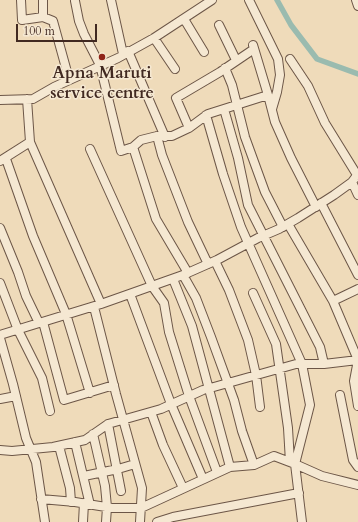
<!DOCTYPE html>
<html>
<head>
<meta charset="utf-8">
<style>
  body { margin:0 }
  #map { position:relative; width:358px; height:522px; overflow:hidden; background:#efdbba; font-family:Cardo,serif }
  canvas { display:block }
  .scale { position:absolute; left:16px; top:24px; width:81px; height:18px; box-sizing:border-box; border:2px solid #412921; border-top:0; padding-left:5px; font-size:12px; line-height:14px; white-space:nowrap; color:#412921; -webkit-text-stroke:3px #f5e8d2; paint-order:stroke }
</style>
</head>
<body>
<div id="map">
<canvas width="358" height="522"></canvas>
<div class="scale">100 m</div>
</div>
<script>
const ctx = document.querySelector('canvas').getContext('2d');
ctx.lineJoin = 'round';
const poly = rows => new Path2D(rows.map(r => 'M' + r).join(''));
function stroke(path, color, width, dash) { ctx.strokeStyle = color; ctx.lineWidth = width; ctx.lineCap = dash ? 'butt' : 'round'; ctx.setLineDash(dash || []); ctx.stroke(path); }
function drawText(font, color, halo, rows, align = 'center') {
  ctx.font = font + ' Cardo,serif'; ctx.lineWidth = 3; ctx.setLineDash([]); ctx.textBaseline = 'middle'; ctx.strokeStyle = halo; ctx.fillStyle = color; for (const [text, x, y, turn = 0] of rows) {
    ctx.save(); ctx.translate(x, y); ctx.rotate((+turn || 0) * Math.PI / 180); ctx.textAlign = isNaN(turn) ? turn : align; if (halo) ctx.strokeText(text, 0, 0); ctx.fillText(text, 0, 0); ctx.restore();
  }
}
const canal = poly([
  [277,0,291,25,317,59,358,74]
]);
const minor = poly([
  [21,0,22,20,43,17],
  [43,0,43,17,53,21,69,79],
  [111,0,123,54],
  [249,0,278,59,280,75,277,92,272,109],
  [356,0,358,6],
  [75,1,79,21,84,34,100,65,121,151,133,147,156,219,188,273],
  [184,19,204,52],
  [219,25,236,60],
  [154,38,175,69],
  [253,45,268,95],
  [128,51,165,137],
  [290,59,308,86,325,123,357,175],
  [225,68,232,85,245,137,265,192,283,227],
  [27,99,30,142,101,304],
  [0,100,33,99,54,87,118,58,154,38,212,0],
  [224,109,238,158,248,205,320,347,324,364],
  [206,115,223,174,241,227,302,364,310,405,295,464,322,476,358,485],
  [189,128,176,98,220,72,254,49],
  [157,136,172,136,189,128,208,114,268,95,275,122,291,158,316,207],
  [133,147,141,140,157,136,162,155,188,222,208,264],
  [90,149,152,286,164,303,169,332,189,396,217,472],
  [6,159,33,236,66,314,90,393],
  [0,161,30,142],
  [352,182,358,195],
  [321,203,358,275],
  [288,224,333,301,358,360,354,381,358,406],
  [0,228,18,272,26,296,39,323],
  [215,261,229,290,248,340,256,375,260,407],
  [183,275,196,298,211,337,234,400,242,431,254,465,274,456,295,464,302,522],
  [173,279,192,326,230,467],
  [0,283,18,330,42,378,50,411],
  [253,293,276,344,288,428,290,462],
  [130,294,171,404,203,479],
  [333,301,358,289],
  [94,307,116,394,142,488,140,522],
  [43,322,64,400,114,385],
  [0,335,101,304,183,275,217,260,258,238,279,229,298,218,334,195,352,182,358,174],
  [0,338,13,384,26,438,36,462,45,522],
  [340,395,353,460,358,467],
  [0,399,16,396],
  [151,412,163,445,183,488],
  [108,424,121,491],
  [93,434,105,486,107,507,106,522],
  [75,442,90,505],
  [59,446,70,488,71,502],
  [0,450,12,451,53,447,85,440,108,424,161,409,203,390,296,364,324,364,358,360],
  [84,476,118,469,135,464],
  [41,499,75,502,112,508,141,508,230,467,254,465],
  [83,522,84,503],
  [157,522,173,517,299,493]
]);
const markers = [
  [102,57,4,"#8f2418"]
];
const poiNames = [
  ["Apna Maruti",102,74],
  ["service centre",102,94]
];
stroke(canal, '#9abbaf', 5.5);
stroke(minor, '#6c5647', 10);
stroke(minor, '#f5e8d2', 8);
for (const [x, y, r, color] of markers) { const dot = new Path2D(); dot.arc(x, y, r, 0, 2 * Math.PI); ctx.fillStyle = color; ctx.fill(dot); stroke(dot, '#f5e8d2', 1.5); }
drawText('bold 17px', '#412921', '#f5e8d2', poiNames);
</script>
</body>
</html>
